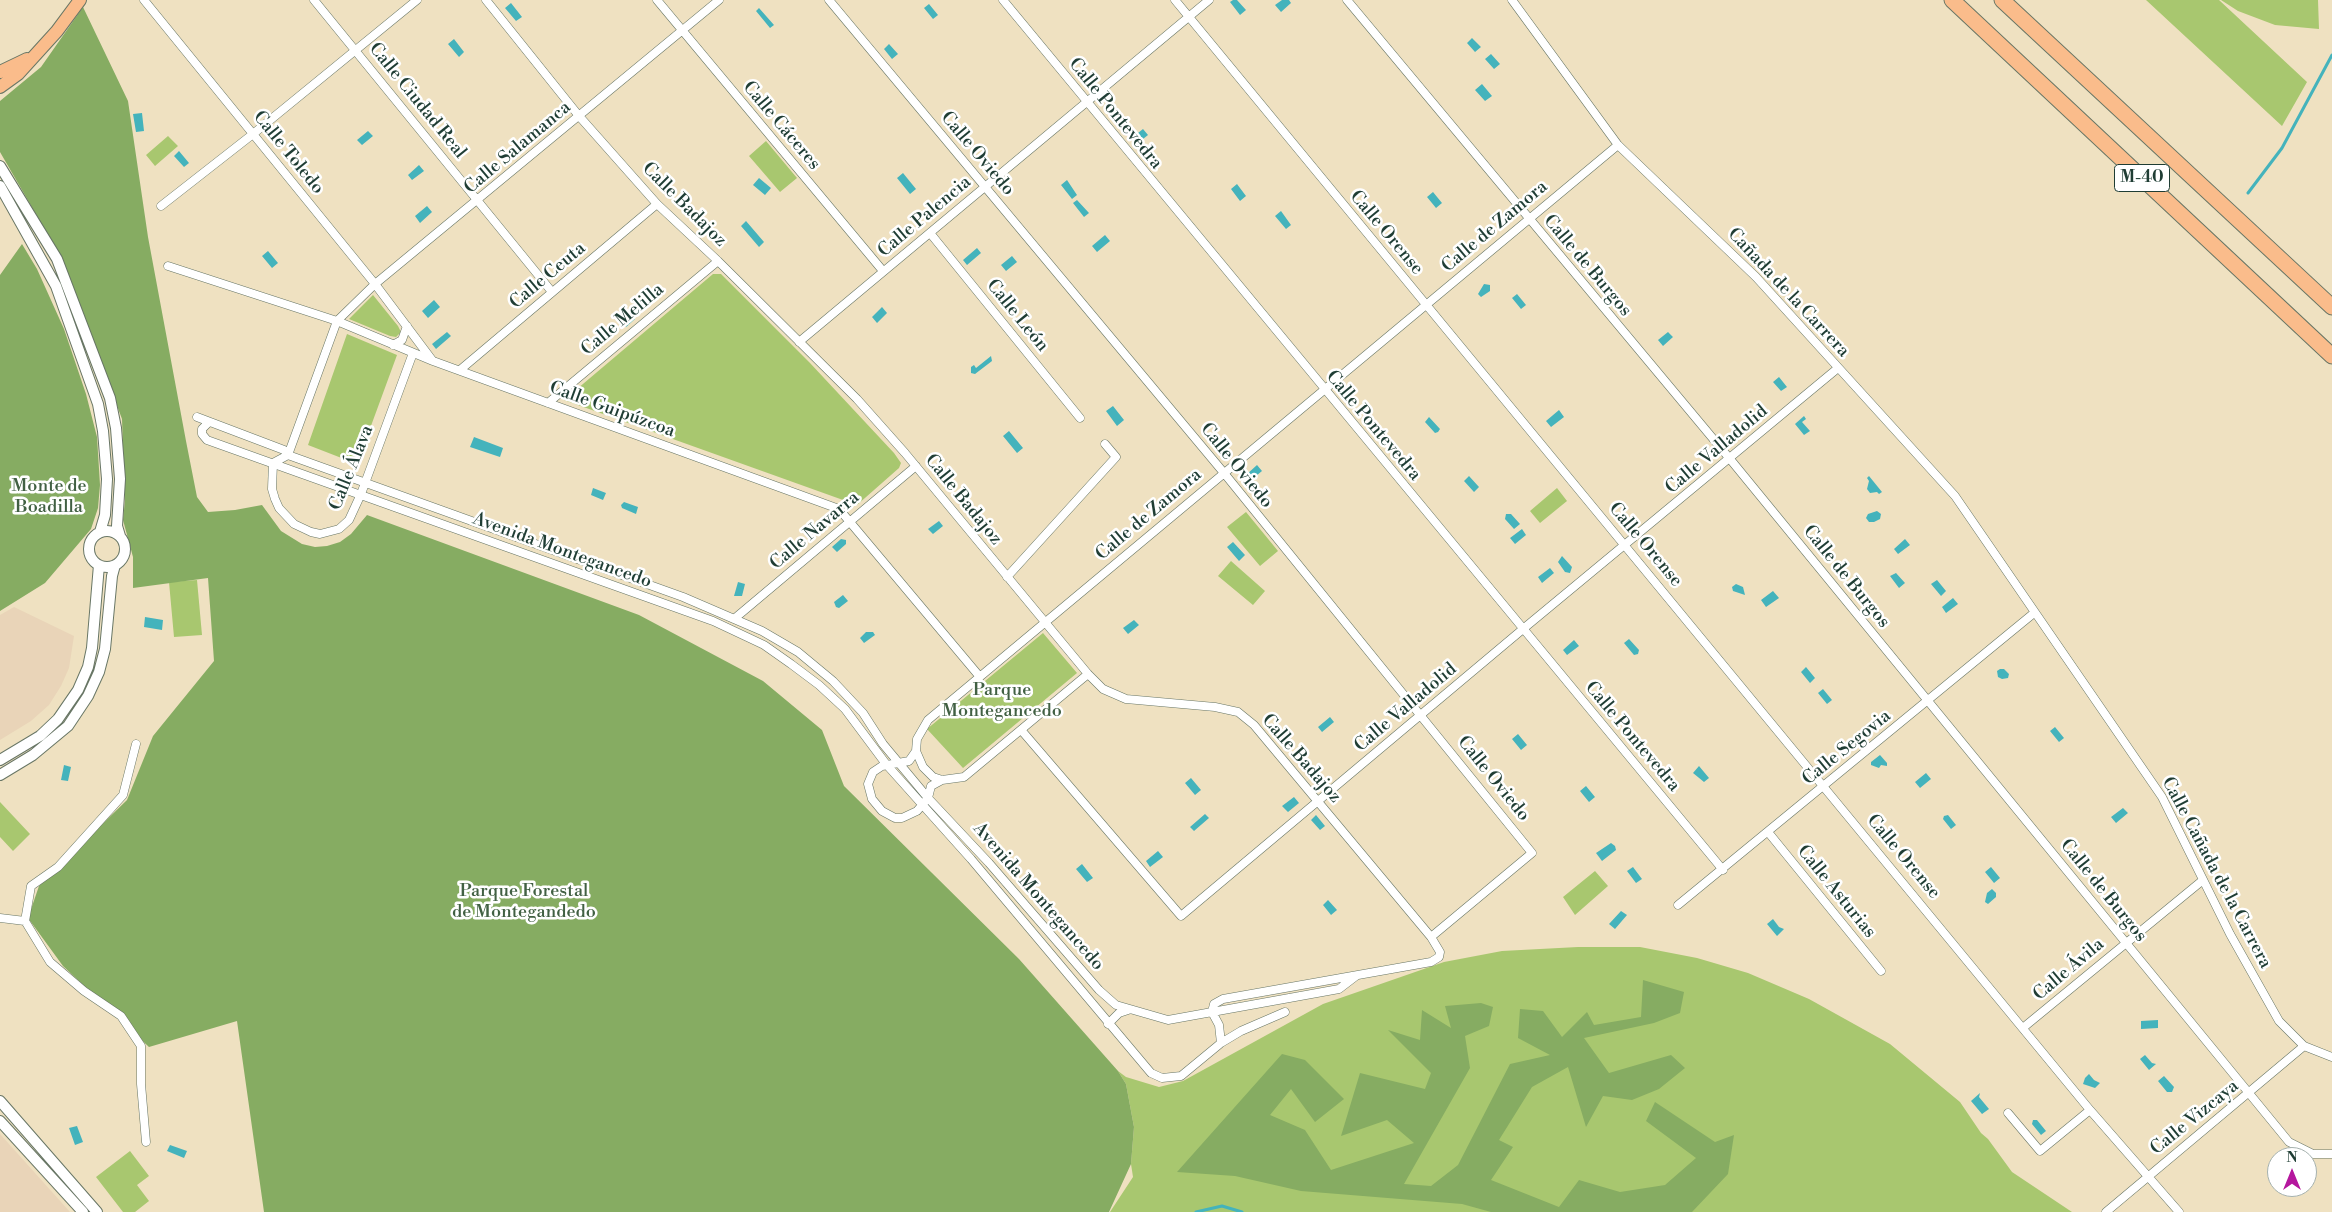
<!DOCTYPE html>
<html>
<head>
<meta charset="utf-8">
<style>
  body { margin:0 }
  #map { position:relative; width:2332px; height:1212px; overflow:hidden; background:#efe1c1; font-family:"Libre Bodoni",serif }
  canvas { display:block }
  .north { position:absolute; left:2267px; top:1147px; width:50px; height:50px; box-sizing:border-box; background:#fff; border:1px solid #a5b1ae; border-radius:50%; rotate:0deg; font-size:14px; font-weight:700; line-height:20px; text-align:center; color:#1f3d34 }
  .north::after { content:''; display:block; margin:auto; width:18px; height:22px; background:#b5179e; clip-path:polygon(50% 0,100% 100%,50% 72%,0 100%) }
</style>
</head>
<body>
<div id="map">
<canvas width="2332" height="1212"></canvas>
<div class="north">N</div>
</div>
<script>
const ctx = document.querySelector('canvas').getContext('2d');
ctx.lineJoin = 'round';
function fill(path, color) { ctx.fillStyle = color; ctx.fill(path, 'evenodd'); }
const poly = rows => new Path2D(rows.map(r => 'M' + r).join(''));
function stroke(path, color, width, dash) { ctx.strokeStyle = color; ctx.lineWidth = width; ctx.lineCap = dash ? 'butt' : 'round'; ctx.setLineDash(dash || []); ctx.stroke(path); }
function drawText(font, color, halo, rows, align = 'center') {
  ctx.font = font + ' "Libre Bodoni",serif'; ctx.lineWidth = 5; ctx.setLineDash([]); ctx.textBaseline = 'middle'; ctx.strokeStyle = halo; ctx.fillStyle = color; for (const [text, x, y, turn = 0] of rows) {
    ctx.save(); ctx.translate(x, y); ctx.rotate((+turn || 0) * Math.PI / 180); ctx.textAlign = isNaN(turn) ? turn : align; if (halo) ctx.strokeText(text, 0, 0); ctx.fillText(text, 0, 0); ctx.restore();
  }
}
const built = poly([
  [14,607,74,636,69,668,61,686,49,705,31,721,0,740,0,615],
  [0,1134,70,1212,0,1212]
]);
const green = poly([
  [2146,0,2219,0,2307,82,2282,126],
  [2221,0,2318,0,2319,29,2275,25,2238,11],
  [168,136,178,146,155,166,146,155],
  [766,141,797,178,780,192,749,156],
  [713,274,721,274,810,363,894,453,901,463,899,468,857,505,564,400],
  [373,295,398,326,401,332,396,337,390,336,349,319],
  [347,334,397,355,357,464,308,445],
  [1557,488,1567,501,1540,523,1530,511],
  [1246,512,1278,551,1260,566,1227,527],
  [1231,561,1265,591,1253,605,1218,576],
  [197,580,202,635,174,637,169,582],
  [1043,633,1077,673,963,768,927,729],
  [0,802,30,834,13,851,0,837],
  [1595,871,1608,886,1575,915,1563,897],
  [1578,947,1640,947,1697,958,1748,973,1809,999,1890,1044,1960,1102,1981,1133,1988,1139,2012,1172,2072,1212,1110,1212,1133,1177,1131,1164,1134,1127,1126,1084,1118,1071,1126,1077,1159,1087,1183,1081,1323,1004,1444,962,1502,951],
  [130,1151,149,1176,137,1185,149,1201,135,1212,123,1212,96,1177]
]);
const forest = poly([
  [83,7,128,101,148,237,186,441,197,497,208,512,235,510,262,505,281,531,302,544,315,547,327,546,340,542,351,534,367,515,639,615,763,681,822,730,844,786,1019,959,1118,1071,1126,1084,1134,1127,1131,1164,1109,1212,264,1212,237,1021,149,1047,63,966,28,918,39,886,127,800,153,736,214,661,208,578,133,588,133,557,123,520,125,501,122,419,63,261,0,152,0,101,41,67],
  [22,244,37,269,64,329,86,394,97,437,100,485,98,508,91,529,45,583,0,611,0,275],
  [1643,980,1684,992,1680,1013,1654,1023,1584,1038,1609,1073,1671,1055,1685,1068,1659,1089,1632,1100,1603,1096,1586,1127,1568,1067,1532,1087,1499,1140,1513,1147,1491,1180,1559,1207,1579,1180,1620,1192,1665,1185,1696,1158,1646,1121,1655,1102,1715,1142,1734,1135,1728,1174,1692,1212,1491,1212,1462,1204,1301,1191,1235,1176,1177,1172,1282,1054,1305,1060,1344,1099,1315,1122,1291,1089,1270,1115,1305,1130,1331,1170,1414,1143,1387,1120,1341,1136,1360,1073,1425,1089,1431,1073,1388,1030,1420,1040,1422,1010,1451,1028,1445,1006,1481,1003,1493,1007,1489,1026,1465,1036,1470,1068,1404,1184,1431,1186,1458,1165,1510,1064,1550,1055,1518,1038,1520,1009,1543,1011,1562,1037,1587,1012,1594,1025,1641,1017]
]);
const water = poly([
  [1233,0,1237,0,1246,10,1240,15,1230,2],
  [1282,0,1289,0,1291,3,1281,12,1275,5],
  [511,3,522,17,516,21,505,8],
  [929,4,938,15,933,19,924,8],
  [759,8,774,25,770,28,756,11],
  [1472,38,1481,47,1475,52,1467,43],
  [454,39,464,52,459,57,448,44],
  [889,44,898,54,892,59,884,49],
  [1491,54,1500,64,1494,69,1485,59],
  [1482,84,1492,96,1485,101,1475,90],
  [142,113,144,131,136,132,133,114],
  [1143,129,1148,135,1138,143,1133,137],
  [368,131,373,136,362,145,357,140],
  [179,151,189,163,184,167,174,156],
  [419,165,424,171,412,180,408,175],
  [903,173,916,189,910,194,897,178],
  [759,178,771,188,765,195,753,185],
  [1067,180,1077,195,1072,199,1061,185],
  [1237,184,1246,196,1240,201,1231,189],
  [1433,192,1442,203,1436,208,1427,197],
  [1077,200,1089,213,1084,217,1073,203],
  [427,206,432,212,420,223,415,216],
  [1281,211,1291,225,1286,229,1275,216],
  [746,221,764,242,759,247,741,226],
  [1105,235,1110,241,1097,252,1092,246],
  [977,248,981,253,967,265,963,260],
  [268,251,278,263,272,268,262,256],
  [1012,256,1017,262,1006,271,1001,265],
  [1484,284,1490,285,1490,291,1481,297,1478,294],
  [1517,294,1526,305,1521,309,1512,298],
  [434,300,440,307,428,318,422,311],
  [882,307,887,313,877,323,872,317],
  [629,312,635,319,626,327,621,321],
  [447,332,451,336,436,349,432,344],
  [1668,332,1673,337,1663,346,1658,340],
  [991,356,992,361,975,374,971,373,971,367,974,365,976,368],
  [1779,377,1787,387,1781,391,1773,382],
  [1113,406,1124,420,1117,426,1106,411],
  [1559,410,1564,417,1551,427,1546,421],
  [1804,416,1806,419,1802,422,1810,431,1804,435,1795,424],
  [1429,417,1440,429,1438,432,1435,433,1425,422],
  [1009,431,1023,448,1017,453,1003,436],
  [474,437,503,448,500,457,470,447],
  [1257,465,1262,471,1250,481,1246,475],
  [1469,476,1479,487,1474,492,1464,481],
  [1869,476,1882,492,1879,494,1877,492,1870,493,1867,489,1869,481,1867,478],
  [593,488,606,493,603,500,591,495],
  [624,502,638,507,636,514,622,508,621,505],
  [1877,511,1881,514,1880,519,1874,522,1869,522,1866,518,1868,514],
  [1506,514,1511,514,1520,524,1514,529,1505,519],
  [1633,515,1638,521,1626,531,1621,524],
  [939,521,943,526,933,534,928,529],
  [1522,529,1526,535,1515,544,1510,538],
  [841,539,846,540,846,544,837,552,832,547],
  [1905,539,1910,545,1898,554,1894,549],
  [1233,542,1245,555,1239,561,1227,547],
  [800,543,803,545,800,550,789,553,787,547],
  [1562,556,1572,567,1570,573,1565,572,1558,562],
  [1550,568,1554,573,1542,583,1538,577],
  [1896,573,1905,583,1899,588,1890,576],
  [1937,580,1946,591,1941,596,1931,584],
  [738,582,745,584,742,596,734,596],
  [1736,584,1743,587,1745,595,1733,591,1732,587],
  [1773,591,1779,598,1766,607,1761,600],
  [843,595,848,601,839,608,836,607,834,602],
  [1953,598,1958,604,1946,613,1942,607],
  [145,617,163,620,162,630,144,627],
  [1134,620,1139,625,1128,634,1123,628],
  [866,632,873,632,875,635,864,643,860,638],
  [1629,639,1639,650,1638,654,1634,655,1624,643],
  [1574,640,1579,646,1567,655,1563,650],
  [1806,667,1815,678,1810,683,1801,672],
  [2000,669,2004,669,2009,674,2008,678,2002,679,1998,677,1997,671],
  [1823,689,1832,700,1827,704,1818,693],
  [1330,717,1334,722,1322,732,1318,727],
  [2055,727,2064,738,2059,742,2050,731],
  [1518,734,1527,745,1521,750,1512,739],
  [1880,755,1887,763,1887,766,1881,765,1879,768,1871,765,1871,762],
  [64,765,71,767,68,781,61,780],
  [1699,766,1709,778,1704,782,1693,773],
  [1926,773,1931,779,1920,788,1915,782],
  [1191,778,1201,790,1195,795,1185,783],
  [1586,786,1595,797,1589,802,1580,791],
  [1294,797,1299,803,1288,812,1282,806],
  [2123,808,2128,813,2116,823,2111,817],
  [1205,814,1209,818,1194,831,1190,827],
  [1316,815,1325,826,1320,830,1311,820],
  [1948,815,1956,825,1951,829,1943,819,1944,816],
  [1611,843,1615,846,1616,850,1602,861,1596,853],
  [1158,851,1163,857,1150,867,1146,861],
  [1082,864,1093,878,1087,882,1076,869],
  [1633,867,1642,879,1636,883,1627,871],
  [1991,867,2000,878,1994,883,1985,872],
  [1992,889,1996,893,1996,897,1988,904,1985,902,1987,893],
  [1328,900,1337,910,1331,915,1323,905],
  [1621,911,1627,915,1615,929,1609,924],
  [1773,919,1779,927,1784,929,1777,936,1767,924],
  [2158,1020,2158,1028,2141,1029,2141,1021],
  [2145,1055,2152,1063,2156,1064,2149,1070,2140,1059],
  [2089,1074,2094,1080,2100,1083,2095,1088,2083,1084,2085,1078],
  [2164,1076,2174,1087,2172,1092,2167,1092,2158,1081],
  [1980,1093,1979,1097,1989,1109,1982,1114,1971,1101],
  [2033,1120,2037,1120,2046,1131,2041,1135,2032,1124],
  [77,1126,83,1142,75,1145,69,1128],
  [170,1145,187,1151,184,1158,167,1151]
]);
const stream = poly([
  [2248,193,2282,148,2332,55],
  [1196,1212,1222,1206,1242,1212]
]);
const minor = poly([
  [144,0,375,284,432,360],
  [314,0,552,292],
  [486,0,579,116,657,204,718,261,857,399,905,453,1088,674,1103,689,1126,699,1215,707,1238,712,1254,725,1431,937,1440,952,1439,957,1431,962,1223,999,1214,1004,1212,1012],
  [657,0,883,271],
  [829,0,1224,473,1532,853,1431,937],
  [1003,0,1723,870],
  [1175,0,2090,1110,2179,1212],
  [1347,0,1730,459,2289,1142,2313,1154,2332,1154],
  [1512,0,1618,145,1756,277,1955,496,2162,797,2230,934,2279,1021,2304,1046,2332,1057],
  [161,206,253,134,417,0],
  [930,233,1080,418],
  [168,266,337,321,433,361,839,509,980,677],
  [799,342,1209,0],
  [393,345,402,340,407,326],
  [413,353,361,494,349,520,339,529,320,534,311,532,294,524,279,508,275,499,272,489,273,463,288,455,337,321,375,284,719,0],
  [460,370,657,204],
  [548,403,718,261],
  [197,417,284,450,288,455,683,597,762,631,798,652,833,681,863,713,883,744,928,798,989,863,1099,990,1116,1005,1168,1020,1339,989,1356,976],
  [209,422,202,429,202,434,207,440,713,621,764,645,791,664,819,685,845,709,886,764,971,859,1151,1073,1162,1078,1181,1076,1221,1043,1241,1031,1285,1012],
  [1007,577,1116,457,1105,444],
  [734,619,916,466],
  [1022,731,1181,916,1523,629,1838,368],
  [136,744,123,795,58,867,31,886,25,921,50,962,84,991,121,1016,141,1046,141,1084,146,1142],
  [916,751,923,767,933,777,942,780,964,777,1088,674],
  [942,780,931,786,928,798,917,811,902,818,895,818,882,811,872,799,868,784,873,772,882,766,909,761,916,751,917,739,928,720,1618,145],
  [1768,832,1881,971],
  [1678,905,2034,613],
  [0,918,25,921],
  [1212,1012,1219,1025,1221,1043],
  [1108,1024,1119,1013,1128,1010],
  [2024,1027,2203,880],
  [2008,1113,2040,1151,2090,1110],
  [2106,1212,2304,1046]
]);
const tertiary = poly([
  [0,166,57,259,110,398,116,428,120,479,117,526,120,536],
  [0,186,56,286,98,404,103,431,107,479,105,515,100,532],
  '89 549a18 18 0 1 1 36 0a18 18 0 1 1-36 0Z',
  [0,760,40,736,58,719,78,690,88,667,92,648,99,565],
  [0,775,33,755,68,726,88,696,99,672,105,649,112,576,115,565],
  [0,1101,97,1212],
  [0,1121,83,1212]
]);
const primary = poly([
  [0,72,27,59],
  [0,87,18,74,57,31,80,0]
]);
const motorway = poly([
  [1952,0,2332,356],
  [2002,0,2332,307]
]);
const shields = [
  [2142,178,55]
];
const shieldNames = [
  ["M-40",2142,178]
];
const streetNames = [
  ["Calle Ciudad Real",417,101,51],
  ["Calle Pontevedra",1115,114,51],
  ["Calle Cáceres",781,126,50],
  ["Calle Salamanca",518,148,-40],
  ["Calle Toledo",288,153,51],
  ["Calle Oviedo",977,154,50],
  ["Calle Badajoz",684,205,45],
  ["Calle Palencia",925,217,-40],
  ["Calle de Zamora",1495,227,-40],
  ["Calle Orense",1386,233,50],
  ["Calle de Burgos",1587,266,50],
  ["Calle Ceuta",548,276,-40],
  ["Cañada de la Carrera",1788,293,47],
  ["Calle León",1017,316,51],
  ["Calle Melilla",623,320,-40],
  ["Calle Guipúzcoa",612,410,20],
  ["Calle Pontevedra",1373,426,50],
  ["Calle Valladolid",1717,450,-40],
  ["Calle Oviedo",1236,466,51],
  ["Calle Álava",352,468,-68],
  ["Calle Badajoz",963,500,51],
  ["Calle de Zamora",1149,515,-40],
  ["Calle Navarra",815,531,-40],
  ["Calle Orense",1645,545,50],
  ["Avenida Montegancedo",562,551,20],
  ["Calle de Burgos",1846,577,51],
  ["Calle Valladolid",1406,708,-40],
  ["Calle Pontevedra",1632,737,50],
  ["Calle Segovia",1847,748,-39],
  ["Calle Badajoz",1301,759,49],
  ["Calle Oviedo",1493,779,51],
  ["Calle Orense",1903,857,50],
  ["Calle Cañada de la Carrera",2216,873,62],
  ["Calle de Burgos",2103,891,51],
  ["Calle Asturias",1836,892,51],
  ["Avenida Montegancedo",1038,897,49],
  ["Calle Ávila",2069,970,-40],
  ["Calle Vizcaya",2195,1118,-39]
];
const parkNames = [
  ["Monte de",49,487],
  ["Boadilla",49,508],
  ["Parque",1002,691],
  ["Montegancedo",1002,712],
  ["Parque Forestal",524,892],
  ["de Montegandedo",524,913]
];
fill(built, '#e9d4b8');
fill(green, '#a8c76f');
fill(forest, '#86ac62');
fill(water, '#44b3bc');
stroke(stream, '#44b3bc', 3);
stroke(minor, '#687665', 9);
stroke(tertiary, '#687665', 12);
stroke(primary, '#687665', 14);
stroke(motorway, '#687665', 17);
stroke(minor, '#fff', 8);
stroke(tertiary, '#fff', 10);
stroke(primary, '#fabc8b', 12);
stroke(motorway, '#fabc8b', 15);
for (const [x, y, w] of shields) { const box = new Path2D(); box.roundRect(x - w / 2, y - 13.5, w, 27, 4); ctx.fillStyle = '#fff'; ctx.fill(box); stroke(box, '#1f3d34', 1); }
drawText('bold 16px', '#1f3d34', null, shieldNames);
drawText('18px', '#1f3d34', '#fff', streetNames);
drawText('18px', '#416043', '#fff', parkNames);
</script>
</body>
</html>
